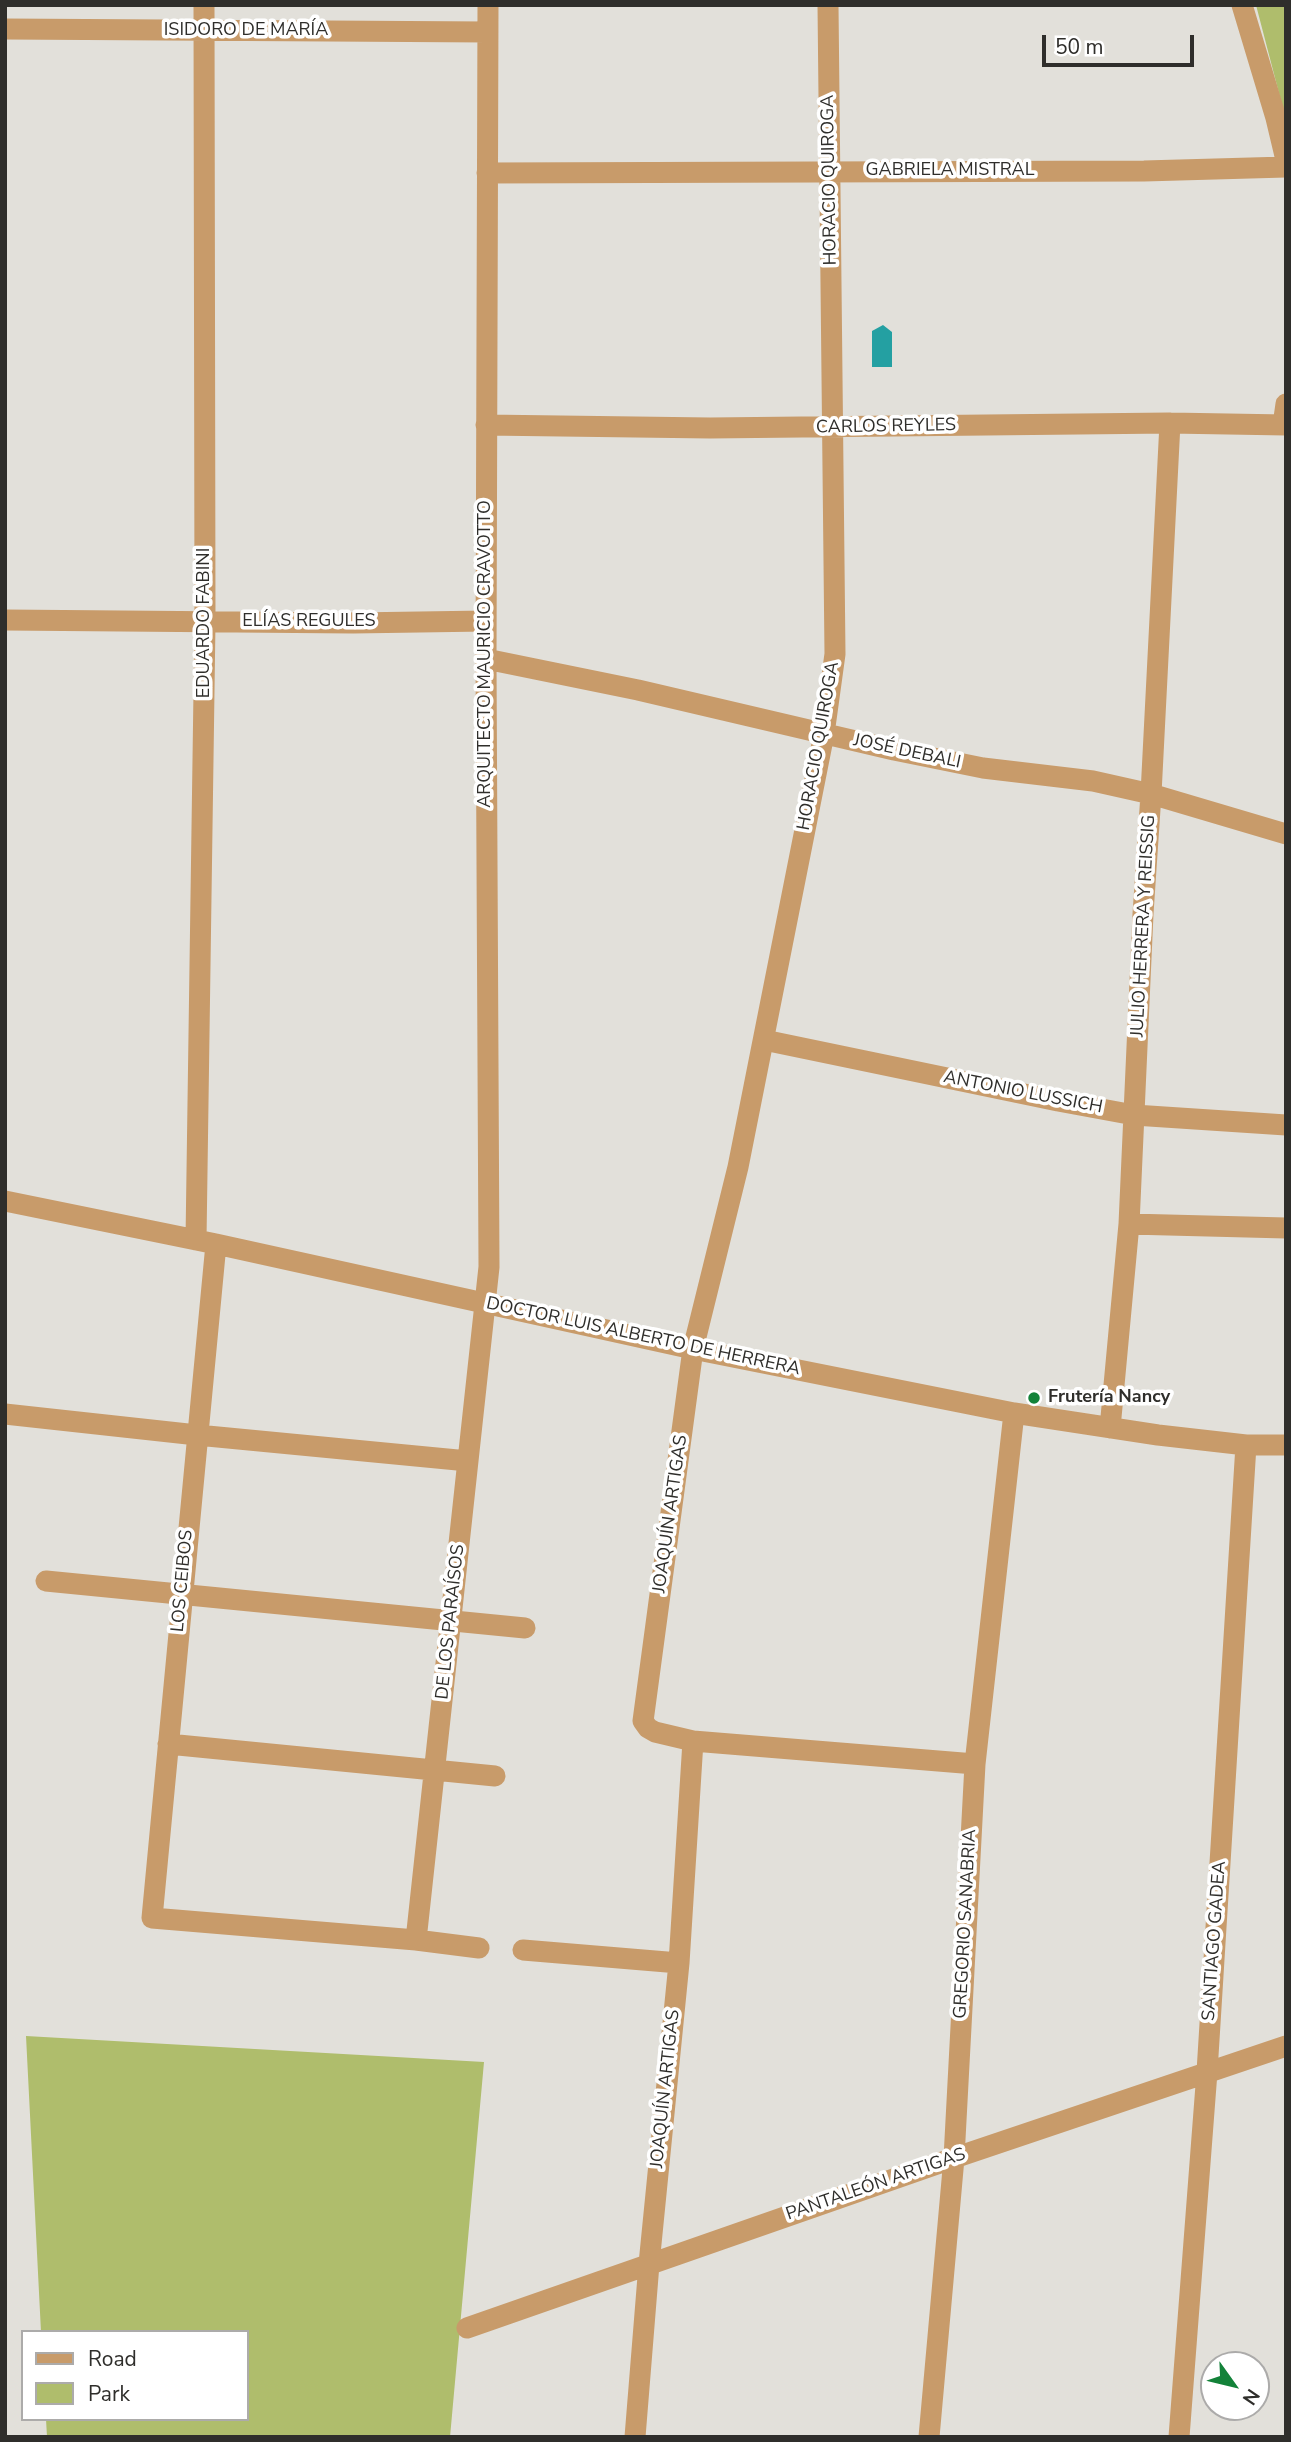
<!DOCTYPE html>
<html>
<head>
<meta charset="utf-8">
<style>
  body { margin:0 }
  #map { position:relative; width:1291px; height:2442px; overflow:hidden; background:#e2e0da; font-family:"Nunito Sans",sans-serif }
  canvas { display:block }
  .frame { position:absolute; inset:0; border:7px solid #2f2e2b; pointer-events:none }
  .legend { position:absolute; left:21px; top:2330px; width:228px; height:91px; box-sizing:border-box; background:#fff; border:2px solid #acabaa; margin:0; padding:9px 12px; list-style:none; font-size:21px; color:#2f2e2b }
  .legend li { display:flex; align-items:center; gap:14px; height:35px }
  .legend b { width:35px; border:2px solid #acabaa }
  .north { position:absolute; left:1200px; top:2351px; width:70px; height:70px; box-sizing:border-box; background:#fff; border:2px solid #acabaa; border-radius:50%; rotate:124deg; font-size:19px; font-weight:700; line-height:28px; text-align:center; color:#2f2e2b }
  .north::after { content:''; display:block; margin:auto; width:24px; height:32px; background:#138239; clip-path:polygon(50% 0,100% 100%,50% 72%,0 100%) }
  .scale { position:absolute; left:1042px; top:35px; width:152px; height:32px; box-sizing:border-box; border:4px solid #2f2e2b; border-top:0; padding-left:9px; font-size:21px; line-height:24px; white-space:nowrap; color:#2f2e2b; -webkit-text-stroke:5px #fff; paint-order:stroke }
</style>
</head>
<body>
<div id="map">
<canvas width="1291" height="2442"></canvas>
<div class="frame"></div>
<ul class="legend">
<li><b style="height:9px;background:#c89b6a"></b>Road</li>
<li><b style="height:19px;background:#afbd6c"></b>Park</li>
</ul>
<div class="north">N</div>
<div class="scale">50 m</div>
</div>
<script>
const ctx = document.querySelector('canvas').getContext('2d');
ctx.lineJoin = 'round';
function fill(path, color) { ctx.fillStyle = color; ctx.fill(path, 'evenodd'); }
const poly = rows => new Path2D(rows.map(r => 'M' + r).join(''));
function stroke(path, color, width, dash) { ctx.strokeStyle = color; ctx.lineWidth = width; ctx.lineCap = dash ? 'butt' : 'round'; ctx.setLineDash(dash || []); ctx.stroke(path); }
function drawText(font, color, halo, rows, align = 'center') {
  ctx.font = font + ' "Nunito Sans",sans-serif'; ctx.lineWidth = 7; ctx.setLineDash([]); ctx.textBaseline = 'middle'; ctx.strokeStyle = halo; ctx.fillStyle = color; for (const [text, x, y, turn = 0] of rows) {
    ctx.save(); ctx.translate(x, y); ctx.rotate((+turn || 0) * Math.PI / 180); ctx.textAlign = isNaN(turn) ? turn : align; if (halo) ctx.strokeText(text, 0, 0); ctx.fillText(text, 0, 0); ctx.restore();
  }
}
const green = poly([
  [1256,5,1286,5,1286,120],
  [26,2036,484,2062,450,2437,47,2437,46,2419,247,2419,247,2332,41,2332]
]);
const water = poly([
  [883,325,892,332,892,367,872,367,872,331]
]);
const minor = poly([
  [828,5,835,654,824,734,738,1167,693,1349,643,1721,648,1728,655,1732,693,1741,975,1764],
  [1242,5,1276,118,1286,160],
  [5,29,488,32],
  [487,173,1144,171,1286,167],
  [486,425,710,428,1170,423,1286,425],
  [1283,425,1286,404],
  [5,620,353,623,486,621],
  [486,659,638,690,894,750,983,768,1093,781,1151,794,1286,834],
  [764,1040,1058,1101,1134,1115,1286,1125],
  [5,1201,216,1244,693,1349,1014,1413,1158,1435,1246,1445,1286,1445],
  [1129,1224,1286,1228],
  [196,1240,205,622,204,5],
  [216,1244,152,1918,416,1940,479,1948],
  [5,1414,197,1435,468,1461],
  [1110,1428,1129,1224,1143,914,1151,794,1170,423],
  [46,1581,525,1628],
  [168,1744,495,1776],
  [416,1940,489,1267,486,659,488,5],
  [523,1950,679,1963],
  [467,2328,954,2158,1286,2046],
  [635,2437,649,2264,679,1963,693,1741],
  [929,2437,954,2158,975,1764,1014,1413],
  [1179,2437,1207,2072,1246,1445]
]);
const markers = [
  [1034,1398,7,"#138239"]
];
const streetNames = [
  ["ISIDORO DE MARÍA",246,31],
  ["GABRIELA MISTRAL",950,171],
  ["HORACIO QUIROGA",830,180,-91],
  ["CARLOS REYLES",886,427,-1],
  ["ELÍAS REGULES",309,622],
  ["EDUARDO FABINI",205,623,-90],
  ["ARQUITECTO MAURICIO CRAVOTTO",486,654,-90],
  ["HORACIO QUIROGA",819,746,-80],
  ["JOSÉ DEBALI",907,752,12],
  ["JULIO HERRERA Y REISSIG",1144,926,-87],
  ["ANTONIO LUSSICH",1023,1093,11],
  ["DOCTOR LUIS ALBERTO DE HERRERA",643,1337,12],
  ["JOAQUÍN ARTIGAS",671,1514,-82],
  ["LOS CEIBOS",183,1581,-85],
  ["DE LOS PARAÍSOS",451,1622,-84],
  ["GREGORIO SANABRIA",966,1924,-87],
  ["SANTIAGO GADEA",1215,1941,-86],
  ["JOAQUÍN ARTIGAS",666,2089,-84],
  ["PANTALEÓN ARTIGAS",876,2185,-19]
];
const poiNames = [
  ["Frutería Nancy",1048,1398]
];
fill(green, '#afbd6c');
fill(water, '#24a0a2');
stroke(minor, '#c89b6a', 21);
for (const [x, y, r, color] of markers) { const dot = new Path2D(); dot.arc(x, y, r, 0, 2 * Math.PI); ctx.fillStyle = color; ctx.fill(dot); stroke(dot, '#fff', 2.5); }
drawText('18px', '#2f2e2b', '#fff', streetNames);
drawText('bold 18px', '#2f2e2b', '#fff', poiNames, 'left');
</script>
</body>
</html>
